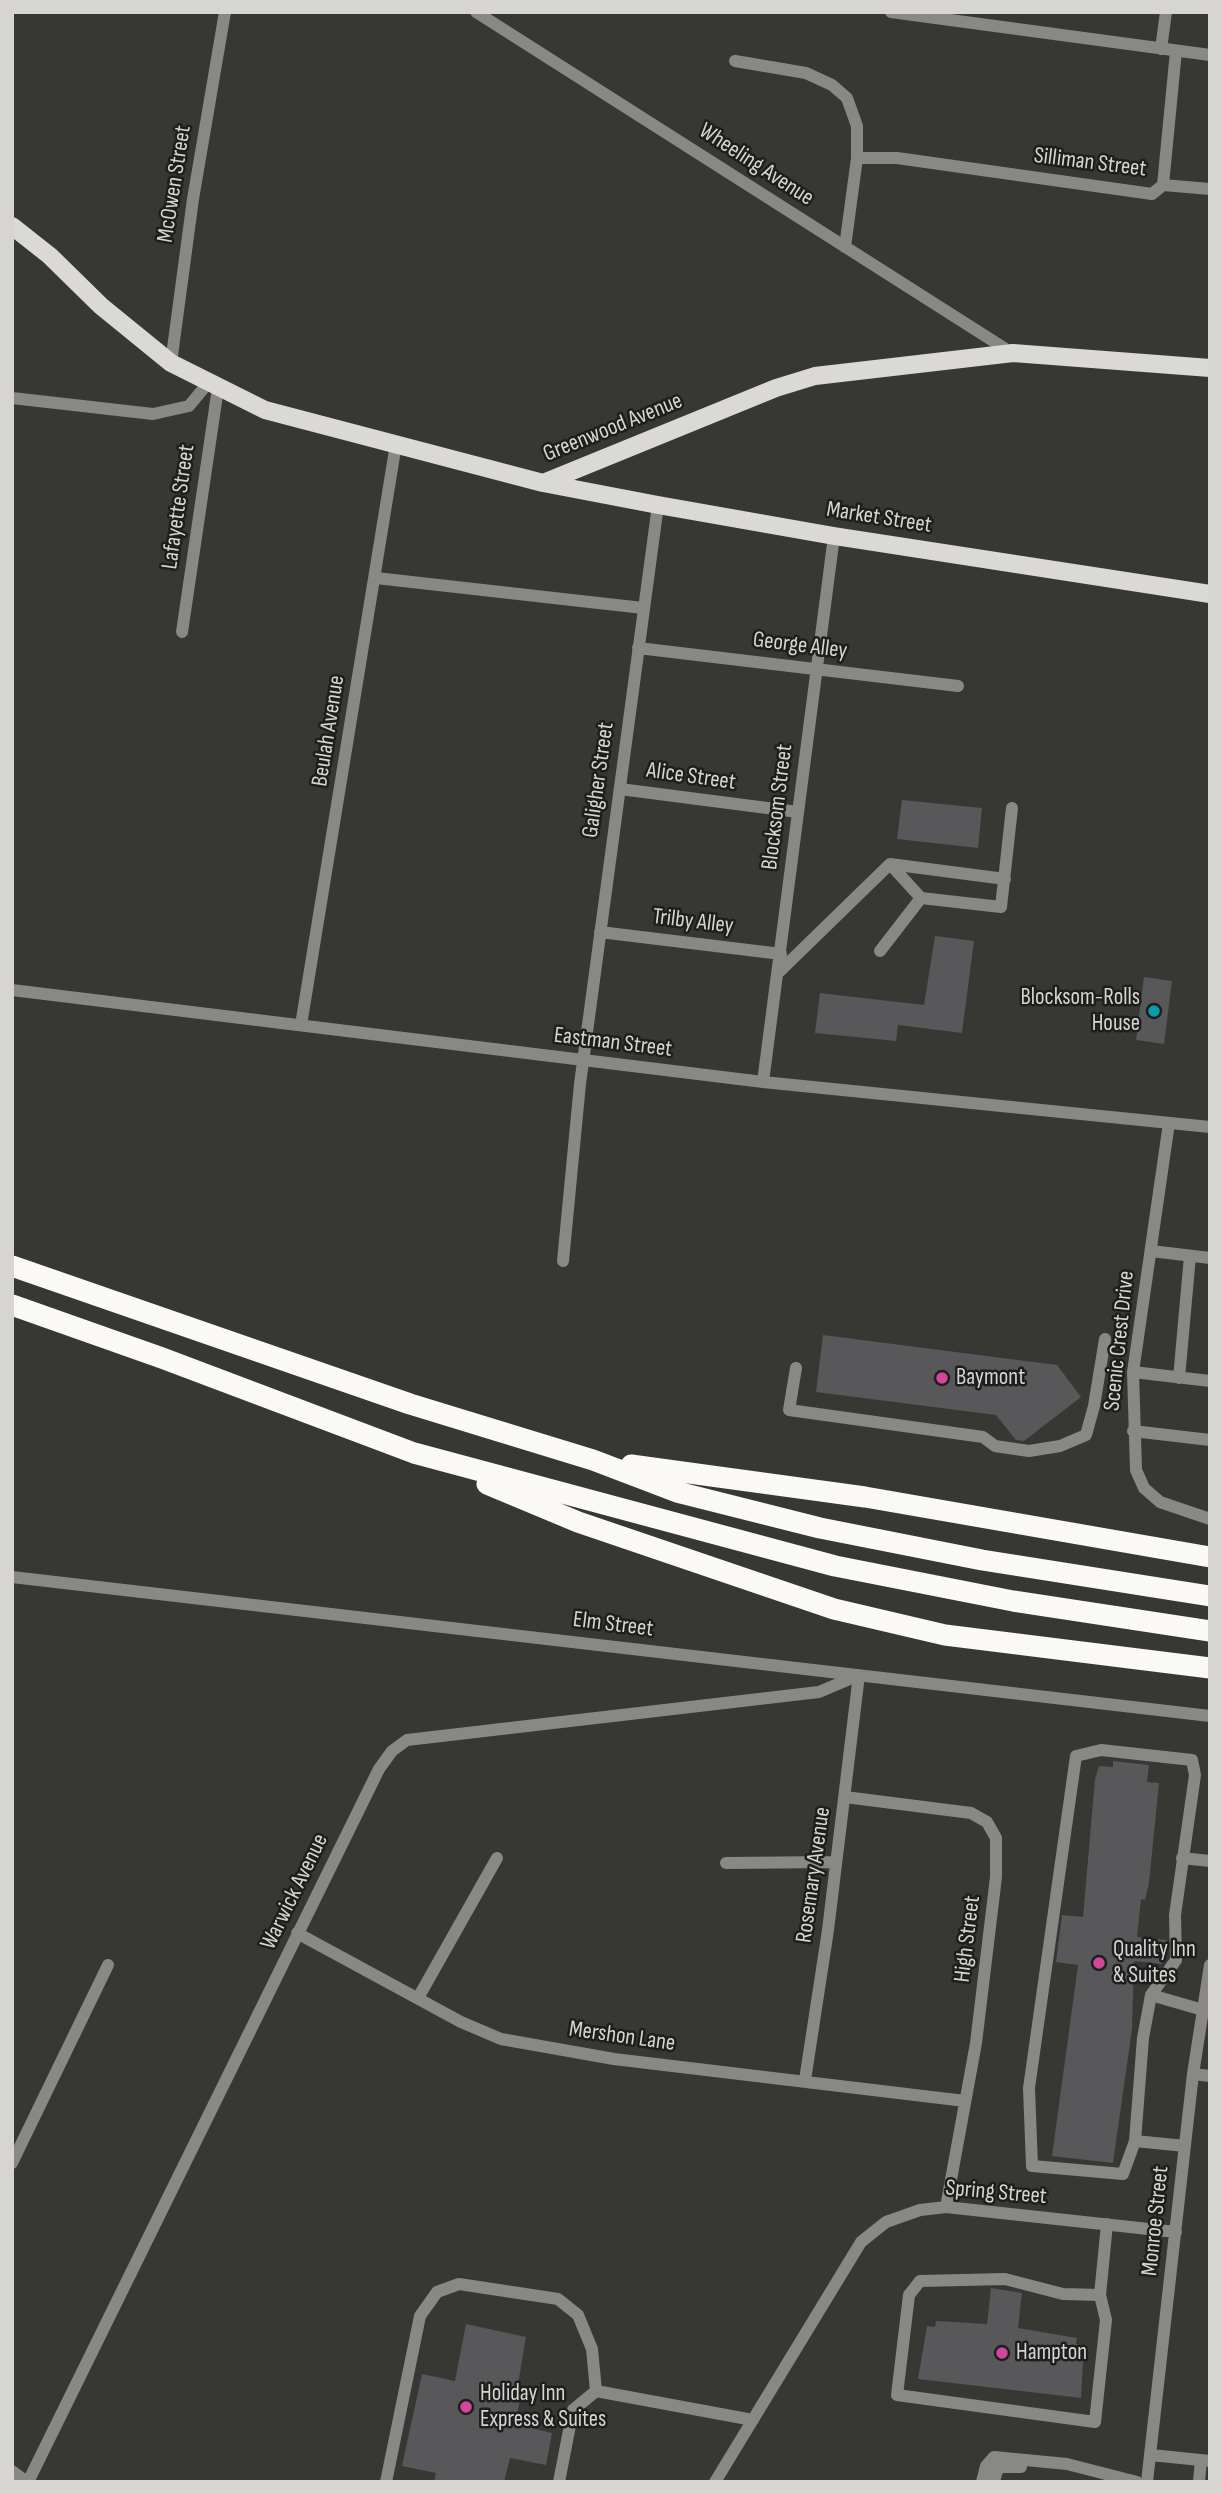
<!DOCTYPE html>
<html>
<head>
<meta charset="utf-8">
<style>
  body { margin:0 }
  #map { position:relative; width:1222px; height:2494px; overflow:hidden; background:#373734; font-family:"Sofia Sans Condensed",sans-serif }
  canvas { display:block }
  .frame { position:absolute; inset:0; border:14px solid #d6d5d4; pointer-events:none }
</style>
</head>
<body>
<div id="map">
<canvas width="1222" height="2494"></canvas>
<div class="frame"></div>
</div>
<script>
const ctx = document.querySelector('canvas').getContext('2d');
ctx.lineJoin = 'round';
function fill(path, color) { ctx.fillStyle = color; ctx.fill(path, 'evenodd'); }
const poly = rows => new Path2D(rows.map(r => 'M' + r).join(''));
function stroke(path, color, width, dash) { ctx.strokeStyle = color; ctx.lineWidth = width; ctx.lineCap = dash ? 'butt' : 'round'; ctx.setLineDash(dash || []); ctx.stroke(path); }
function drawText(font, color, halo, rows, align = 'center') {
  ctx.font = font + ' "Sofia Sans Condensed",sans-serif'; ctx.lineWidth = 5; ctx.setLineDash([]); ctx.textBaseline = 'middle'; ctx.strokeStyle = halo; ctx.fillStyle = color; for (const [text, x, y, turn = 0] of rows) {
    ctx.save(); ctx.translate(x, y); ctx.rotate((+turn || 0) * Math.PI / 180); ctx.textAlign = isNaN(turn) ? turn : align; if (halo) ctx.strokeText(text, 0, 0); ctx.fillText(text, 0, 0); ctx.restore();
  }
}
const building = poly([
  [902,800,982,808,978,848,897,839],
  [935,936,974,941,962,1033,898,1025,896,1041,815,1033,820,993,924,1005],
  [1144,977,1172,981,1164,1044,1136,1040],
  [823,1335,1057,1365,1081,1397,1024,1441,1016,1440,996,1415,816,1392],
  [1113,1761,1149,1765,1147,1782,1159,1783,1149,1883,1145,1900,1141,1899,1137,1937,1167,1940,1167,1945,1162,1964,1134,1961,1132,2029,1113,2163,1052,2156,1078,1965,1056,1962,1062,1915,1083,1917,1095,1779,1099,1766,1113,1767],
  [991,2288,1022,2293,1018,2328,1077,2338,1076,2344,1084,2345,1081,2398,918,2379,927,2326,935,2327,936,2321,987,2324],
  [466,2324,526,2337,517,2390,522,2391,515,2424,552,2433,546,2465,510,2458,504,2482,434,2482,436,2473,402,2466,422,2374,455,2381]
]);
const minor = poly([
  [476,12,1012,353],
  [891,12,1210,55],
  [1161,49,1166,12],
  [735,61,806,73,832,85,847,98,857,126,857,158,845,247],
  [857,158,897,158,1152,194,1163,185,1210,189],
  [1163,185,1176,51],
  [171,363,193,199,225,12],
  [12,398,153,414,189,406,208,383],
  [376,578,643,608],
  [182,632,218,388],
  [638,648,958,686],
  [620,789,798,812],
  [890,864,921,898,1001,907,1012,808],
  [600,932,781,954],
  [880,951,921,898],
  [778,973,890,864,1005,879],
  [12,990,763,1082,1210,1127],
  [301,1025,396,444],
  [763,1082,834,536],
  [1169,1123,1133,1372,1136,1470,1144,1488,1160,1502,1210,1519],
  [1151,1251,1210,1258],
  [563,1261,580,1084,658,505],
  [796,1368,789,1410,983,1437,995,1446,1029,1451,1060,1446,1086,1435,1094,1406,1105,1339],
  [1133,1372,1210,1381],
  [1179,1378,1190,1256],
  [1133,1431,1210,1440],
  [12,1577,1210,1716],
  [845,1797,971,1813,987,1822,996,1838,996,1877,976,2043,946,2207],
  [1182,1858,1210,1861],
  [726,1863,835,1862],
  [297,1933,461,2022,501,2039,614,2059,965,2101],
  [1151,1995,1203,2010],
  [418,1998,497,1858],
  [1193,2074,1210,2076],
  [1135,2141,1123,2174,1032,2166,1029,2088,1076,1756,1101,1750,1192,1760,1195,1775,1175,1915,1176,1960,1151,1995,1143,2038,1135,2141,1185,2146],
  [12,2163,108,1965],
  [1100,2295,1063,2294,1005,2279,920,2281,909,2295,897,2395,1095,2422,1106,2320,1100,2295,1107,2224],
  [1151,2455,1210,2461],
  [12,2471,27,2482],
  [28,2482,379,1769,392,1751,407,1740,819,1692,859,1675,828,1930,805,2080],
  [386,2482,420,2316,437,2292,459,2284,558,2299,578,2315,592,2349,596,2391,753,2420],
  [559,2482,573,2410,596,2391],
  [715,2482,861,2242,886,2222,920,2210,946,2207,1176,2232],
  [982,2482,986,2466,994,2457,1067,2464,1137,2482],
  [994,2482,997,2470,1002,2467,1021,2467],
  [1147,2482,1193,2074,1210,1965],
  [1199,2482,1201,2460]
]);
const major = poly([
  [12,226,50,256,101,306,171,363,265,410,543,483,658,505,834,536,1210,594],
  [543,483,776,388,815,376,1013,353,1210,368]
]);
const highway = poly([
  [12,1266,410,1404,593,1460,677,1492,820,1528,982,1560,1210,1596],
  [12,1305,162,1358,414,1453,835,1566,1013,1601,1210,1631],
  [631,1465,865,1497,1210,1557],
  [487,1484,578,1522,834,1609,945,1635,1210,1668]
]);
const markers = [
  [1154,1011,7,"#0f9aa8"],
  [942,1378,7,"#d1479c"],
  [1099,1963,7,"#d1479c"],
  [1002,2353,7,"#d1479c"],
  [466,2407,7,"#d1479c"]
];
const streetNames = [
  ["Silliman Street",1090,163,7],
  ["Wheeling Avenue",756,165,33],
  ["McOwen Street",175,184,-81],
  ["Greenwood Avenue",613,428,-22],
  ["Lafayette Street",179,507,-82],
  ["Market Street",879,518,9],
  ["George Alley",800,646,7],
  ["Beulah Avenue",329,731,-81],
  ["Alice Street",691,777,8],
  ["Galigher Street",599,780,-82],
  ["Blocksom Street",778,807,-83],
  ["Trilby Alley",693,922,7],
  ["Eastman Street",613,1043,7],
  ["Scenic Crest Drive",1120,1341,-84],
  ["Elm Street",613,1625,7],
  ["Rosemary Avenue",814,1875,-82],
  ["Warwick Avenue",295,1892,-64],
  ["High Street",968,1939,-83],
  ["Mershon Lane",622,2037,8],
  ["Spring Street",996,2193,5],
  ["Monroe Street",1156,2221,-84]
];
const poiNames = [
  ["Blocksom-Rolls",1140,998,"right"],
  ["House",1140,1024,"right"],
  ["Baymont",956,1378],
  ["Quality Inn",1113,1950],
  ["& Suites",1113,1976],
  ["Hampton",1016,2353],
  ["Holiday Inn",480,2394],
  ["Express & Suites",480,2420]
];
fill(building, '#585759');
stroke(minor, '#898887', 12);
stroke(major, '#dbd9d7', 18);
stroke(highway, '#fbf9f6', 21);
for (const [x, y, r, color] of markers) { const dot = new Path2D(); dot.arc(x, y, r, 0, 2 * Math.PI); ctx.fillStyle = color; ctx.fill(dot); stroke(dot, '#1e1e1d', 2.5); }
drawText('23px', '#d6d5d4', '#1e1e1d', streetNames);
drawText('23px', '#d6d5d4', '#1e1e1d', poiNames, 'left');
</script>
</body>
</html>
